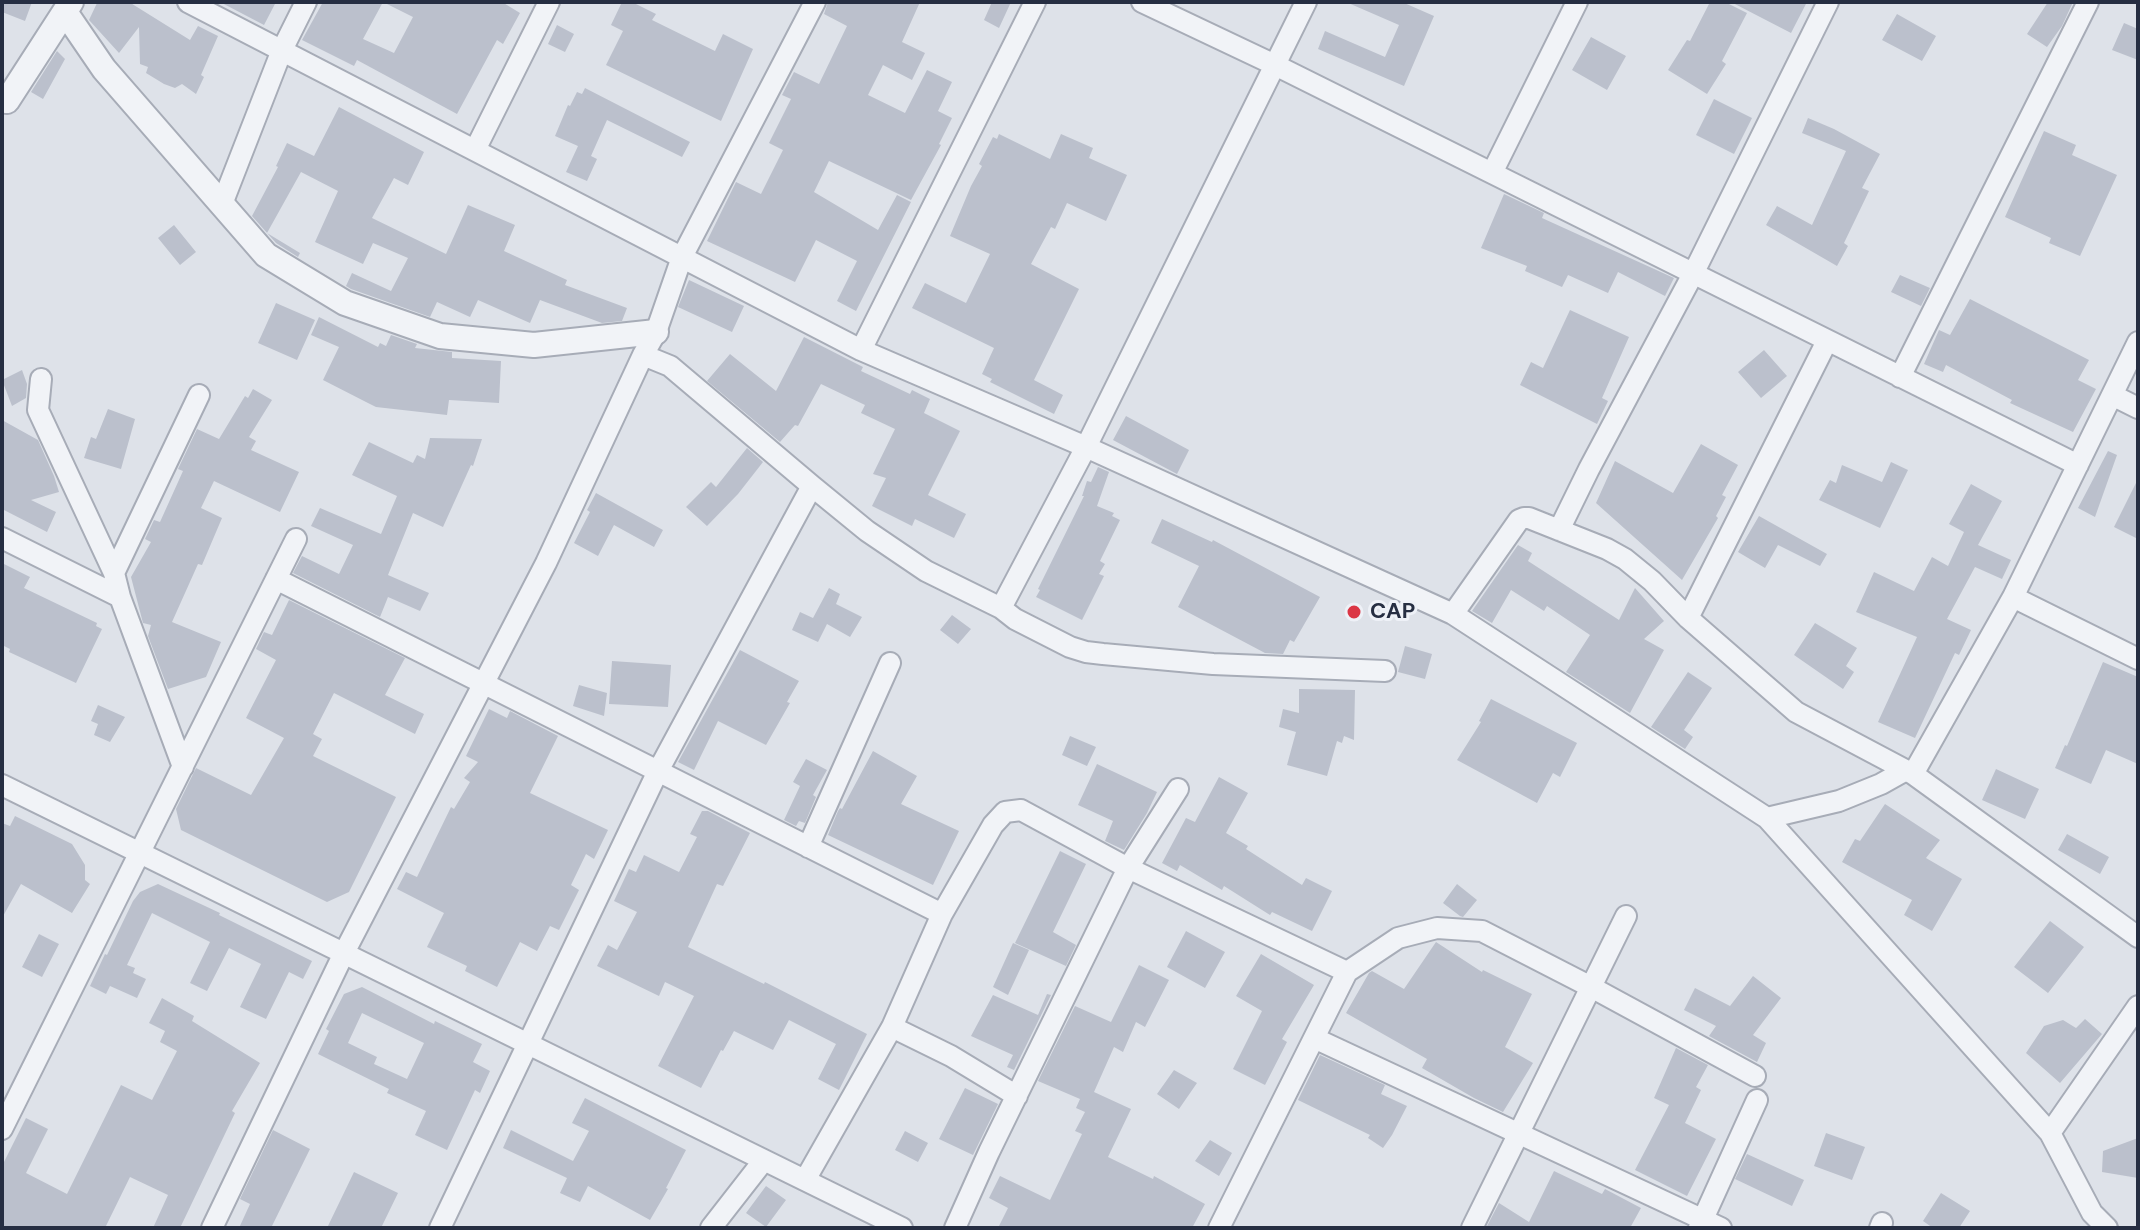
<!DOCTYPE html>
<html>
<head>
<meta charset="utf-8">
<style>
  body { margin:0 }
  #map { position:relative; width:2140px; height:1230px; overflow:hidden; background:#dee2e9; font-family:"DM Sans",sans-serif }
  canvas { display:block }
  .frame { position:absolute; inset:0; border:4px solid #262e42; pointer-events:none }
</style>
</head>
<body>
<div id="map">
<canvas width="2140" height="1230"></canvas>
<div class="frame"></div>
</div>
<script>
const ctx = document.querySelector('canvas').getContext('2d');
ctx.lineJoin = 'round';
function fill(path, color) { ctx.fillStyle = color; ctx.fill(path, 'evenodd'); }
const poly = rows => new Path2D(rows.map(r => 'M' + r).join(''));
function stroke(path, color, width, dash) { ctx.strokeStyle = color; ctx.lineWidth = width; ctx.lineCap = dash ? 'butt' : 'round'; ctx.setLineDash(dash || []); ctx.stroke(path); }
function drawText(font, color, halo, rows, align = 'center') {
  ctx.font = font + ' "DM Sans",sans-serif'; ctx.lineWidth = 6; ctx.setLineDash([]); ctx.textBaseline = 'middle'; ctx.strokeStyle = halo; ctx.fillStyle = color; for (const [text, x, y, turn = 0] of rows) {
    ctx.save(); ctx.translate(x, y); ctx.rotate((+turn || 0) * Math.PI / 180); ctx.textAlign = isNaN(turn) ? turn : align; if (halo) ctx.strokeText(text, 0, 0); ctx.fillText(text, 0, 0); ctx.restore();
  }
}
const building = poly([
  [2,2,32,2,25,21,2,12],
  [103,2,129,2,190,40,198,26,218,36,201,75,204,77,196,94,182,84,175,88,164,84,146,73,148,67,140,64,139,27,119,53,89,20,97,3],
  [220,2,276,2,264,25],
  [323,2,383,2,363,39,394,53,413,17,383,2,502,2,520,13,503,44,497,40,457,114,357,60,354,66,302,40],
  [622,2,632,2,656,14,652,20,715,51,723,34,753,49,721,121,606,65,623,31,611,25],
  [828,2,920,2,902,42,925,53,912,80,883,65,868,95,905,113,927,70,952,82,938,111,952,118,939,144,941,145,911,200,829,161,814,192,878,230,897,195,911,202,856,311,837,301,857,261,816,240,795,282,707,241,736,182,761,194,783,150,769,143,791,99,782,95,794,72,819,84,847,26,824,14],
  [992,2,1011,2,999,28,984,20],
  [1346,2,1402,2,1434,16,1404,86,1318,49,1325,31,1385,57,1399,25],
  [1710,2,1725,2,1747,13,1722,61,1726,64,1707,94,1668,70,1687,40,1690,41],
  [1731,2,1807,2,1791,33],
  [2048,2,2073,2,2062,26,2047,47,2027,34],
  [1897,14,1936,36,1922,61,1882,40],
  [2124,23,2138,29,2138,60,2112,50],
  [557,25,574,34,565,52,548,44],
  [1591,37,1626,56,1607,90,1572,70],
  [57,51,65,59,43,99,31,92],
  [585,88,690,142,682,157,607,120,591,156,597,159,587,181,566,172,578,146,555,136,568,105,570,106,577,92,582,94],
  [1714,99,1752,118,1734,154,1696,135],
  [339,107,424,152,408,185,394,178,372,218,446,254,468,205,515,225,504,251,567,280,565,285,627,308,622,321,602,323,540,300,530,323,478,300,470,317,437,302,430,317,351,289,346,286,352,273,391,291,408,258,373,243,363,264,315,242,338,191,301,172,267,233,300,253,298,257,276,243,252,216,278,167,276,166,287,143,314,156],
  [1808,118,1834,129,1880,154,1862,188,1869,191,1844,243,1848,246,1837,266,1766,225,1777,206,1812,225,1846,151,1802,133],
  [2044,131,2076,145,2072,155,2117,175,2080,256,2049,243,2051,238,2005,217],
  [999,134,1050,159,1061,134,1093,148,1089,158,1127,175,1106,221,1067,203,1055,229,1051,227,1031,264,1079,289,1034,380,1063,395,1054,414,990,382,992,379,982,374,994,348,912,308,925,283,966,303,990,254,950,236,971,186,982,166,979,164,993,137,997,139],
  [1504,194,1544,213,1542,218,1674,278,1665,296,1618,272,1608,293,1568,275,1562,287,1525,271,1527,266,1481,248],
  [174,225,196,252,180,265,158,238],
  [1900,275,1930,288,1921,306,1891,292],
  [689,280,744,306,732,332,678,307],
  [1970,299,2089,360,2078,380,2096,389,2073,432,2010,403,2012,400,1946,365,1943,372,1924,364,1939,330,1950,335],
  [276,303,315,320,297,360,258,343],
  [1570,310,1629,337,1602,398,1608,401,1597,424,1520,385,1531,362,1543,368],
  [319,317,378,347,380,343,386,346,391,335,417,344,415,348,452,352,452,358,501,361,499,403,449,400,447,415,376,407,366,402,323,380,339,347,311,335],
  [804,337,863,367,861,371,910,394,912,390,930,399,924,413,960,431,928,495,966,514,954,538,915,519,912,526,872,506,886,478,873,474,895,429,861,413,865,405,821,384,798,426,795,425,780,442,707,381,730,354,776,391],
  [1764,350,1787,376,1761,398,1738,372],
  [22,370,27,384,26,398,12,406,2,380],
  [253,389,272,400,249,437,256,441,251,450,299,472,280,512,214,481,201,508,222,518,202,565,198,564,172,622,221,642,206,677,168,689,148,636,151,625,143,623,131,577,151,542,145,539,154,520,160,522,183,471,178,469,197,429,219,439,245,396,248,398],
  [108,409,135,419,121,469,84,458,91,437,96,439],
  [1126,416,1189,450,1177,474,1113,440],
  [2,420,38,440,54,476,59,492,31,500,56,512,47,532,2,509],
  [430,438,482,439,473,466,471,465,443,527,413,513,388,575,429,593,420,611,388,597,380,617,293,573,302,556,339,574,353,545,311,526,320,508,381,534,397,496,352,475,369,442,413,463,417,455,425,459],
  [1701,444,1738,465,1722,495,1726,497,1716,516,1718,518,1682,580,1596,503,1615,461,1673,493],
  [747,448,763,462,738,494,707,526,686,507,711,482,716,487],
  [2108,451,2117,455,2095,517,2078,508],
  [1891,462,1908,470,1880,528,1819,500,1830,480,1836,483,1842,465,1882,482],
  [1098,467,1109,472,1097,506,1114,513,1112,516,1120,520,1100,561,1105,564,1099,574,1104,576,1082,620,1036,597,1040,590,1038,589,1084,496,1082,496,1087,481,1091,482],
  [2138,479,2138,539,2114,527],
  [1971,484,2002,501,1978,545,2011,560,2002,579,1975,567,1947,619,1971,630,1959,655,1955,653,1915,738,1878,722,1917,637,1856,612,1874,572,1914,591,1932,557,1948,566,1964,532,1949,524],
  [596,493,663,530,654,547,614,525,598,556,574,543,590,512,587,510],
  [1759,516,1827,554,1820,566,1778,545,1765,568,1738,552],
  [1162,519,1212,542,1213,540,1320,597,1294,642,1290,640,1283,654,1265,653,1178,607,1199,566,1151,543],
  [1518,545,1532,553,1528,561,1619,620,1635,588,1664,621,1644,639,1664,650,1630,713,1566,672,1590,635,1547,606,1544,611,1511,590,1492,623,1472,611],
  [2,563,30,577,24,588,97,623,96,626,102,629,76,683,9,652,10,649,2,645],
  [829,588,840,594,836,604,862,617,850,637,827,624,818,642,792,630,800,612,813,618],
  [289,600,405,658,385,695,424,714,415,734,334,693,313,734,322,739,313,756,396,797,349,892,327,902,181,830,176,809,196,768,251,795,284,738,246,718,276,660,256,649,264,632,272,635],
  [952,615,971,629,958,644,940,630],
  [1815,623,1857,648,1846,666,1854,672,1843,689,1794,655],
  [1405,646,1432,654,1425,679,1398,672],
  [740,650,799,681,787,702,790,703,766,745,718,721,694,770,678,762],
  [612,661,671,665,668,707,609,704],
  [2103,662,2138,677,2138,764,2106,750,2091,784,2055,768,2065,745,2067,746],
  [1688,672,1712,688,1684,730,1693,737,1685,749,1651,727],
  [579,685,607,693,604,716,573,706],
  [1299,689,1355,690,1354,740,1344,736,1342,743,1337,741,1327,776,1287,765,1296,732,1279,727,1283,709,1299,713],
  [1491,699,1577,743,1560,777,1553,773,1537,803,1457,760,1481,722,1479,721],
  [98,705,125,717,110,742,94,735,98,724,91,721],
  [489,709,507,718,510,711,558,736,530,793,608,830,594,859,586,854,571,885,579,890,559,930,550,926,537,951,520,942,497,987,465,971,467,966,427,947,444,913,397,889,406,872,417,877,451,807,454,809,470,782,464,778,478,762,466,756],
  [1070,736,1096,747,1087,766,1062,755],
  [873,751,917,776,901,804,959,831,933,885,828,835,838,811,840,808,842,809],
  [806,759,827,770,813,795,816,797,805,823,799,821,796,826,784,820,800,786,793,782],
  [1097,764,1157,792,1147,813,1124,850,1105,841,1113,821,1078,805],
  [1996,769,2039,789,2025,819,1982,800],
  [1219,777,1248,793,1226,833,1248,846,1246,849,1302,885,1306,878,1332,891,1312,931,1272,912,1270,915,1224,886,1222,890,1180,865,1177,871,1162,863,1186,818,1195,822],
  [1885,804,1940,840,1926,858,1962,879,1932,931,1904,915,1912,900,1842,862,1855,839,1860,841],
  [702,811,708,811,750,833,723,886,717,884,688,947,764,984,765,982,867,1034,839,1090,818,1079,836,1044,789,1020,773,1050,734,1031,723,1051,721,1050,701,1088,658,1066,694,996,665,982,659,996,597,966,608,945,617,950,637,912,614,901,629,869,636,872,644,855,679,872,697,837,690,834],
  [15,816,72,844,85,865,85,880,90,884,72,913,21,884,2,918,2,823,10,826],
  [2067,834,2109,857,2100,874,2058,850],
  [1060,851,1086,864,1053,932,1076,945,1066,966,1015,943],
  [158,884,220,913,219,915,312,961,303,979,289,972,266,1019,240,1007,261,964,229,948,207,991,190,983,210,942,152,913,127,965,135,968,133,973,146,979,137,998,110,986,106,994,90,986,105,954,107,955,133,901,140,892],
  [1457,884,1477,900,1463,917,1460,916,1443,903],
  [2050,921,2084,947,2048,993,2014,967],
  [1186,931,1225,952,1205,988,1167,967],
  [39,934,59,944,42,977,22,967],
  [1436,942,1482,972,1483,970,1532,994,1505,1047,1533,1063,1503,1112,1474,1098,1422,1068,1427,1059,1346,1013,1369,973,1372,971,1404,989],
  [1013,943,1029,950,1008,995,993,987],
  [1261,954,1314,985,1282,1039,1287,1042,1265,1085,1233,1069,1262,1011,1236,996],
  [1139,965,1169,980,1145,1027,1136,1022,1123,1052,1114,1047,1094,1092,1131,1109,1108,1157,1153,1179,1154,1176,1205,1204,1192,1228,998,1228,1008,1208,989,1198,1000,1176,1050,1200,1082,1134,1075,1131,1085,1112,1076,1108,1080,1099,1038,1081,1075,1006,1111,1022],
  [1753,976,1781,998,1753,1035,1766,1043,1757,1062,1709,1036,1716,1026,1684,1010,1695,988,1730,1006],
  [362,987,434,1024,435,1021,482,1044,473,1062,490,1071,480,1093,475,1090,447,1150,415,1135,426,1111,387,1093,389,1089,318,1054,329,1031,326,1029,344,994],
  [362,1013,424,1043,407,1079,374,1064,377,1057,348,1043],
  [1047,994,1051,995,1014,1070,1007,1067,1013,1055,971,1036,993,995,1038,1015],
  [162,998,194,1016,192,1021,260,1063,232,1111,235,1113,180,1228,153,1228,168,1195,130,1177,105,1228,2,1228,2,1166,26,1118,48,1129,26,1173,67,1194,121,1085,152,1100,177,1051,160,1042,165,1031,149,1023],
  [2085,1019,2102,1034,2060,1083,2026,1053,2044,1026,2063,1020,2076,1028],
  [1676,1048,1708,1065,1696,1087,1701,1090,1685,1123,1716,1139,1687,1196,1635,1170,1669,1105,1654,1098],
  [1320,1055,1385,1085,1381,1094,1407,1106,1392,1135,1383,1148,1368,1138,1370,1135,1298,1100],
  [1174,1070,1197,1083,1179,1109,1157,1094],
  [965,1088,998,1104,973,1155,939,1139],
  [585,1098,686,1150,666,1188,668,1189,650,1220,588,1186,580,1202,560,1193,567,1178,503,1148,511,1130,573,1161,589,1131,572,1123],
  [273,1130,310,1149,271,1228,239,1228,250,1204,240,1199],
  [905,1131,928,1143,918,1162,895,1150],
  [1826,1133,1865,1147,1852,1180,1814,1166],
  [2138,1138,2138,1178,2102,1172,2103,1151],
  [1210,1140,1232,1153,1219,1176,1195,1161],
  [1747,1154,1804,1180,1792,1206,1735,1179],
  [1554,1171,1602,1194,1605,1189,1641,1208,1630,1228,1486,1228,1499,1203,1529,1222],
  [354,1172,398,1193,381,1228,327,1228],
  [766,1186,786,1200,766,1227,746,1213],
  [1941,1193,1970,1211,1959,1228,1933,1228,1923,1221]
]);
const minor = poly([
  [188,2,861,350,1086,447,1453,614,1767,818,2050,1133,2092,1213,2107,1228],
  [1142,2,1275,65,2078,465],
  [475,150,549,2],
  [1492,173,1577,2],
  [222,204,282,50,306,2],
  [861,350,1035,2],
  [643,355,670,366,812,486,867,531,926,571,1001,608,1015,619,1070,647,1086,652,1103,654,1213,664,1385,671],
  [1900,377,2088,2],
  [41,379,38,410,114,573,120,597,183,767],
  [2112,395,2138,408],
  [1559,530,1589,469,1693,274,1828,2],
  [2,538,120,597],
  [114,573,199,395],
  [276,579,942,914],
  [2013,597,2138,659],
  [1001,608,1086,447,1306,2],
  [1453,614,1519,520,1524,518,1529,518,1607,549,1625,559,1652,581,1688,618,1796,712,1913,774,2138,937],
  [1688,618,1827,341],
  [1913,774,2013,597,2138,342],
  [2,785,902,1228],
  [1767,818,1839,801,1881,784,1906,770],
  [808,847,890,663],
  [892,1027,951,1056,1017,1096],
  [1314,1038,1721,1228],
  [2,1129,296,539],
  [2050,1133,2138,1006],
  [805,1180,892,1027,942,914,993,825,1005,812,1021,810,1128,868,1347,972],
  [212,1228,344,953,546,563,643,355,656,332,682,257,815,2],
  [440,1228,658,771,812,486],
  [711,1228,764,1160],
  [955,1228,989,1152,1128,868,1178,789],
  [1219,1228,1347,972,1398,938,1437,928,1482,931,1591,987,1755,1076],
  [1472,1228,1626,916],
  [1699,1228,1757,1100],
  [1880,1228,1882,1223]
]);
const tertiary = poly([
  [65,12,104,69,266,255,345,303,440,336,534,345,656,332],
  [2,99,7,101,71,2]
]);
const markers = [
  [1354,612,8,"#db3645"]
];
const poiNames = [
  ["CAP",1370,612]
];
fill(building, '#bbc0cc');
stroke(minor, '#a7acb7', 24);
stroke(tertiary, '#a7acb7', 28);
stroke(minor, '#f1f3f7', 20);
stroke(tertiary, '#f1f3f7', 24);
for (const [x, y, r, color] of markers) { const dot = new Path2D(); dot.arc(x, y, r, 0, 2 * Math.PI); ctx.fillStyle = color; ctx.fill(dot); stroke(dot, '#eef1f7', 3); }
drawText('bold 22px', '#262e42', '#eef1f7', poiNames, 'left');
</script>
</body>
</html>
